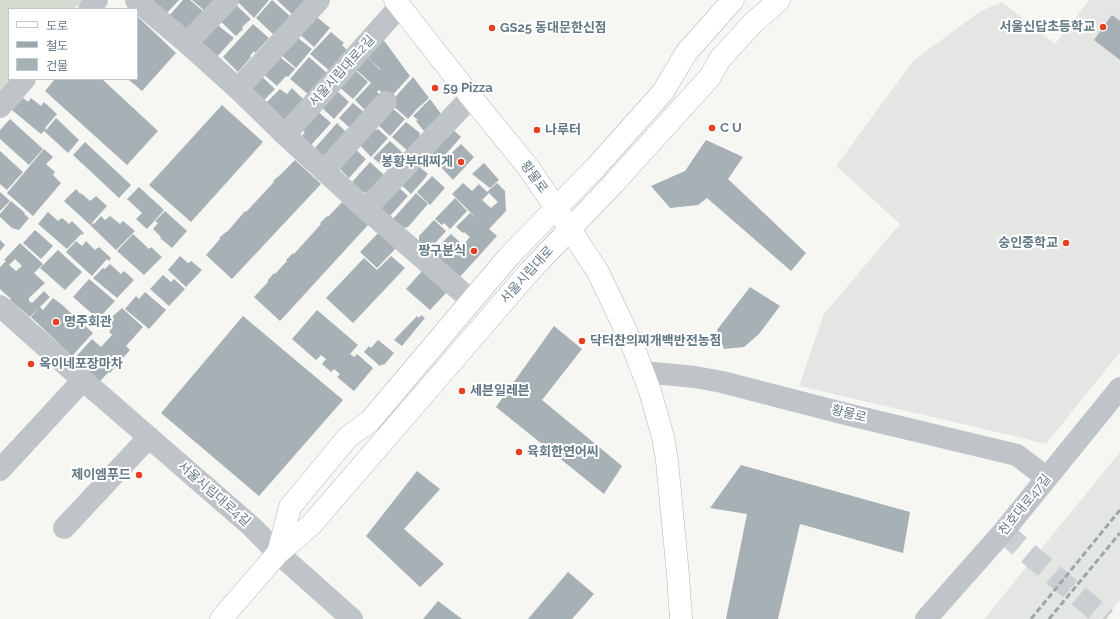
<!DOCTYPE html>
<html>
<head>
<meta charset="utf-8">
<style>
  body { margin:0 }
  #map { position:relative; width:1120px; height:619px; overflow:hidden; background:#f6f6f3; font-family:Raleway,"Noto Sans KR",sans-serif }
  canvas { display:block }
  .legend { position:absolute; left:8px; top:8px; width:130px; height:72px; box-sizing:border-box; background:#fff; border:1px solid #c1c9ce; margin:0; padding:5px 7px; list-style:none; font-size:12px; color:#647985 }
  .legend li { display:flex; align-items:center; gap:8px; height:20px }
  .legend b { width:20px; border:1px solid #c1c9ce }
</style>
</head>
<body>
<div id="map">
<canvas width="1120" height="619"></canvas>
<ul class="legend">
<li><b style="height:5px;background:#fff"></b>도로</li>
<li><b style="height:5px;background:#9da6ab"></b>철도</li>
<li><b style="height:11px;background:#a6b0b5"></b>건물</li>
</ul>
</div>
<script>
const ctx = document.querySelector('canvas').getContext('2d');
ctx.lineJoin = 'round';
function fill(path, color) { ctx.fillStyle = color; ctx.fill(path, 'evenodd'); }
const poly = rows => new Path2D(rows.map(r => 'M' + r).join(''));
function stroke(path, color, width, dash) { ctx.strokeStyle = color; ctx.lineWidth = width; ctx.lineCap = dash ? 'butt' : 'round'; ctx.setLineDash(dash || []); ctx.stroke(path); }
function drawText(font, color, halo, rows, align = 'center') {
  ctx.font = font + ' Raleway,"Noto Sans KR",sans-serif'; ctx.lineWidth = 4; ctx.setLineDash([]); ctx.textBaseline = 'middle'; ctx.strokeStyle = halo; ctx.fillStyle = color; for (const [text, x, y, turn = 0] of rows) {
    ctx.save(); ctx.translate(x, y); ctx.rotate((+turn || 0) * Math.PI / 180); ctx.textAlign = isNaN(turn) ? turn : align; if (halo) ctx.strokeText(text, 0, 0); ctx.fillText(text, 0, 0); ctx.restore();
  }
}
const built = poly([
  [1089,0,1120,0,1120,352,1046,444,1014,436,799,386,824,314,900,224,836,166,914,60,981,11,1002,2,1055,44],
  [1120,452,1120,600,1104,619,984,619]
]);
const green = poly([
  [0,0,83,0,74,9,9,9,9,79,10,79,0,90]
]);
const building = poly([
  [150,0,179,0,165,15],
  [183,0,190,0,204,12,186,35,168,17],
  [192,0,215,0,206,12],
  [238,0,269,0,254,18,237,1],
  [272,0,291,17,274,35,256,18],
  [277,0,305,0,293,15],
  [234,3,251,19,242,27,243,29,236,36,218,19],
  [312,13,330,28,314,47,296,31],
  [1112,15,1120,21,1120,60,1094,40],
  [137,16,176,53,142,91,128,79,137,79],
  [215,23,234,38,214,60,197,44],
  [253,24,269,38,255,53,254,51,250,56,251,57,238,72,223,57],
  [331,32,344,43,342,45,349,52,332,73,310,54],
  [293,34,312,49,296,68,279,53],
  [380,35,410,76,389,99,379,90,377,92,382,96,368,113,355,100,371,83,352,66,364,54,380,70,380,69,363,53],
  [276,54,295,69,288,77,286,76,277,86,260,71],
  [309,57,328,74,309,95,290,79],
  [353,68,368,82,353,99,337,85],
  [257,72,275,89,262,102,249,89],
  [413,77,429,98,416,110,408,119,390,103],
  [55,79,102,79,158,131,127,165,45,91],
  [292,88,306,102,285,125,264,105,280,89,287,94],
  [334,88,349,102,334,119,319,105],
  [23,98,28,102,31,98,41,106,44,102,57,114,45,128,46,130,56,118,79,140,68,153,44,131,41,134,12,110],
  [430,99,441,114,424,131,416,121,418,120,413,116],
  [353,103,366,114,351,129,339,118],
  [222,105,263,142,191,222,149,185],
  [391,107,405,119,390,136,376,123],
  [314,108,331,123,311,145,301,137,305,132,301,129],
  [10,119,43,149,29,165,0,139,0,130],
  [406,122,420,133,419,135,422,137,408,151,392,137],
  [337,123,349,135,323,156,315,148],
  [448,125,461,137,438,163,436,161,432,166,421,156],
  [374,128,377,130,378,129,388,138,371,157,359,144],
  [706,140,743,157,728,179,806,253,791,271,707,198,698,205,670,208,651,186,685,171],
  [390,141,404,154,389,171,373,158],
  [85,142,131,185,119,198,73,155],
  [461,144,474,157,453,180,439,165],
  [44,149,53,157,46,164,55,172,53,175,61,183,33,216,7,193],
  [355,149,366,159,349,178,339,168],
  [0,151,23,172,7,190,0,184],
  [295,160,321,184,232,279,206,255,220,239,219,238,226,232,227,232,245,211,246,212,274,182,273,181,280,175],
  [370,162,385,176,369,193,363,192,352,182],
  [484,163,499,180,490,188,472,174],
  [416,164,428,174,426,176,426,177,411,194,398,182],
  [432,176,445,188,430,205,417,192],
  [463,183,472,191,479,184,487,192,497,183,505,191,506,211,489,229,497,236,458,279,450,272,454,268,450,272,430,254,451,234,463,245,470,237,464,232,463,233,456,227,470,213,476,218,452,194],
  [489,193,498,202,491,208,482,200],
  [395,184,408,196,389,217,380,209],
  [139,187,164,210,147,229,136,219,142,213,127,199],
  [76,189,80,194,81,193,90,201,96,196,107,206,90,225,64,201],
  [0,192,10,201,0,211],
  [416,193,428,204,408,227,403,228,393,219],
  [455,198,467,211,450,229,444,223,442,225,435,219],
  [11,201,25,213,24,214,29,218,19,230,12,228,0,217,0,214],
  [342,202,368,225,280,321,254,297,268,282,268,280,274,273,275,274,287,261,286,260,293,253,294,254,321,224,320,223,327,216,328,217],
  [165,211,187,231,172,248,160,238,161,237,153,229,158,223,155,221],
  [48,212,58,221,62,218,69,224,72,221,84,233,82,235,81,234,67,249,38,224],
  [101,216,105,220,110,216,120,224,123,221,135,231,116,250,90,225,93,223,94,224],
  [434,220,446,231,429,250,419,241,419,236],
  [35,230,53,246,41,259,23,243],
  [379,232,396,248,377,268,360,252],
  [133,234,149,249,151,247,162,257,144,275,117,251],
  [0,240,5,245,0,251],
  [76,241,82,246,86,241,95,250,99,247,111,258,109,261,107,259,92,276,66,252],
  [20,243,43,264,34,273,45,283,29,298,29,301,32,303,44,291,50,297,30,317,10,300,18,291,11,299,0,289,0,267,6,261,4,260],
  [15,259,22,266,16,271,9,265],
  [58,250,82,272,65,290,40,268],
  [180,256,188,263,191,261,202,270,186,287,168,270],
  [391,256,405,268,353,323,326,298,364,258,377,270],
  [110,264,121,274,124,271,134,280,117,298,93,278,103,268,105,269],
  [422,271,446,293,430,310,406,289],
  [163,275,171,282,174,279,185,289,169,306,150,289],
  [89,279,115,301,98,319,73,297],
  [750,287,780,306,759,334,744,347,724,349,717,330],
  [145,292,166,310,149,329,125,309,136,296,139,299],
  [53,298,61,304,93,333,72,356,31,317,40,307,43,310],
  [122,308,143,327,126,346,130,350,110,373,109,372,98,383,73,360,92,339,101,347,112,335,117,339,109,332,111,330,106,326,114,319,112,317],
  [317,310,358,345,350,354,354,357,357,354,373,368,354,391,337,377,340,374,334,369,331,372,322,364,326,359,321,355,316,360,292,339],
  [421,315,425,318,402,346,394,340,417,316,419,318],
  [243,316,343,400,259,496,161,413],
  [554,326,582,349,542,400,622,466,604,494,496,407],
  [378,340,394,353,384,365,382,364,380,366,364,352,369,346,371,348],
  [741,465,910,512,903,553,800,524,778,619,726,619,747,514,710,508],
  [417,471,440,489,404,529,444,564,420,587,366,536],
  [568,572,594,594,572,619,528,619],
  [438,601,462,619,423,619]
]);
const minorTunnel = poly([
  [1003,532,1106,619]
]);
const minor = poly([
  [136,0,187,43,238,89,285,135,366,209,472,301],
  [89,9,97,0],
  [187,43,228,0],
  [238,89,319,0],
  [0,107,25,79],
  [285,135,400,6],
  [324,171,386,102],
  [366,209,471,97],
  [0,306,83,380,251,526,278,553,352,619],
  [643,372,695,377,722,382,846,414,1017,455,1047,478],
  [0,470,83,380],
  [64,528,149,437],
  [926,619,1003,532,1120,388]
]);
const major = poly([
  [395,0,471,97,528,167,556,208,598,272,627,333,636,354,650,391,663,437,667,461,678,575,681,619],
  [278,553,290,507,348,437,370,421,510,255,596,167,663,92,686,53,733,0],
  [221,619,278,553,311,525,530,271,614,183,710,77,720,59,752,24,779,0]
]);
const rail = poly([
  [1031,619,1120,510],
  [1049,619,1120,533]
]);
const markers = [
  [1103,27,4,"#e73f22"],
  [492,28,4,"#e73f22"],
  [435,88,4,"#e73f22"],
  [712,128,4,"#e73f22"],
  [537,130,4,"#e73f22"],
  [461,162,4,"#e73f22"],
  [1066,243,4,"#e73f22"],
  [474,251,4,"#e73f22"],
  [56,322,4,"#e73f22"],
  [582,341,4,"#e73f22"],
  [31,364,4,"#e73f22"],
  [462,391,4,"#e73f22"],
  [519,452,4,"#e73f22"],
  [139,475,4,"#e73f22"]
];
const poiNames = [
  ["서울신답초등학교",1095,27,"right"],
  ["GS25 동대문한신점",500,28],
  ["59 Pizza",443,88],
  ["C U",720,128],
  ["나루터",545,130],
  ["봉황부대찌게",453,162,"right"],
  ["숭인중학교",1058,243,"right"],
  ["짱구분식",466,251,"right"],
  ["명주회관",64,322],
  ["닥터찬의찌개백반전농점",590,341],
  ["옥이네포장마차",39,364],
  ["세븐일레븐",470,391],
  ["육회한연어씨",527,452],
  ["제이엠푸드",131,475,"right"]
];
const streetNames = [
  ["서울시립대로2길",342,71,-48],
  ["황물로",534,177,54],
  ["서울시립대로",527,275,-48],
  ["황물로",849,414,14],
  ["서울시립대로4길",214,494,41],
  ["천호대로47길",1025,505,-51]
];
fill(built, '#e4e6e4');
fill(green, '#d6dbd2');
fill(building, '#a6b0b5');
stroke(minorTunnel, '#cad0d2', 22, [22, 11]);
stroke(major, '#b0b6ba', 23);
stroke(minor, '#bec4c7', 22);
stroke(major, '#fff', 22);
stroke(rail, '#9da6ab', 3, [6, 3]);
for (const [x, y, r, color] of markers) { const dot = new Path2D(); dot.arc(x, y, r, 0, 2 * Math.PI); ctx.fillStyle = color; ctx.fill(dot); stroke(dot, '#fff', 1.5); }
drawText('bold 13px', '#647985', '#fff', poiNames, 'left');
drawText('13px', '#647985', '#fff', streetNames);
</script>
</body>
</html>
